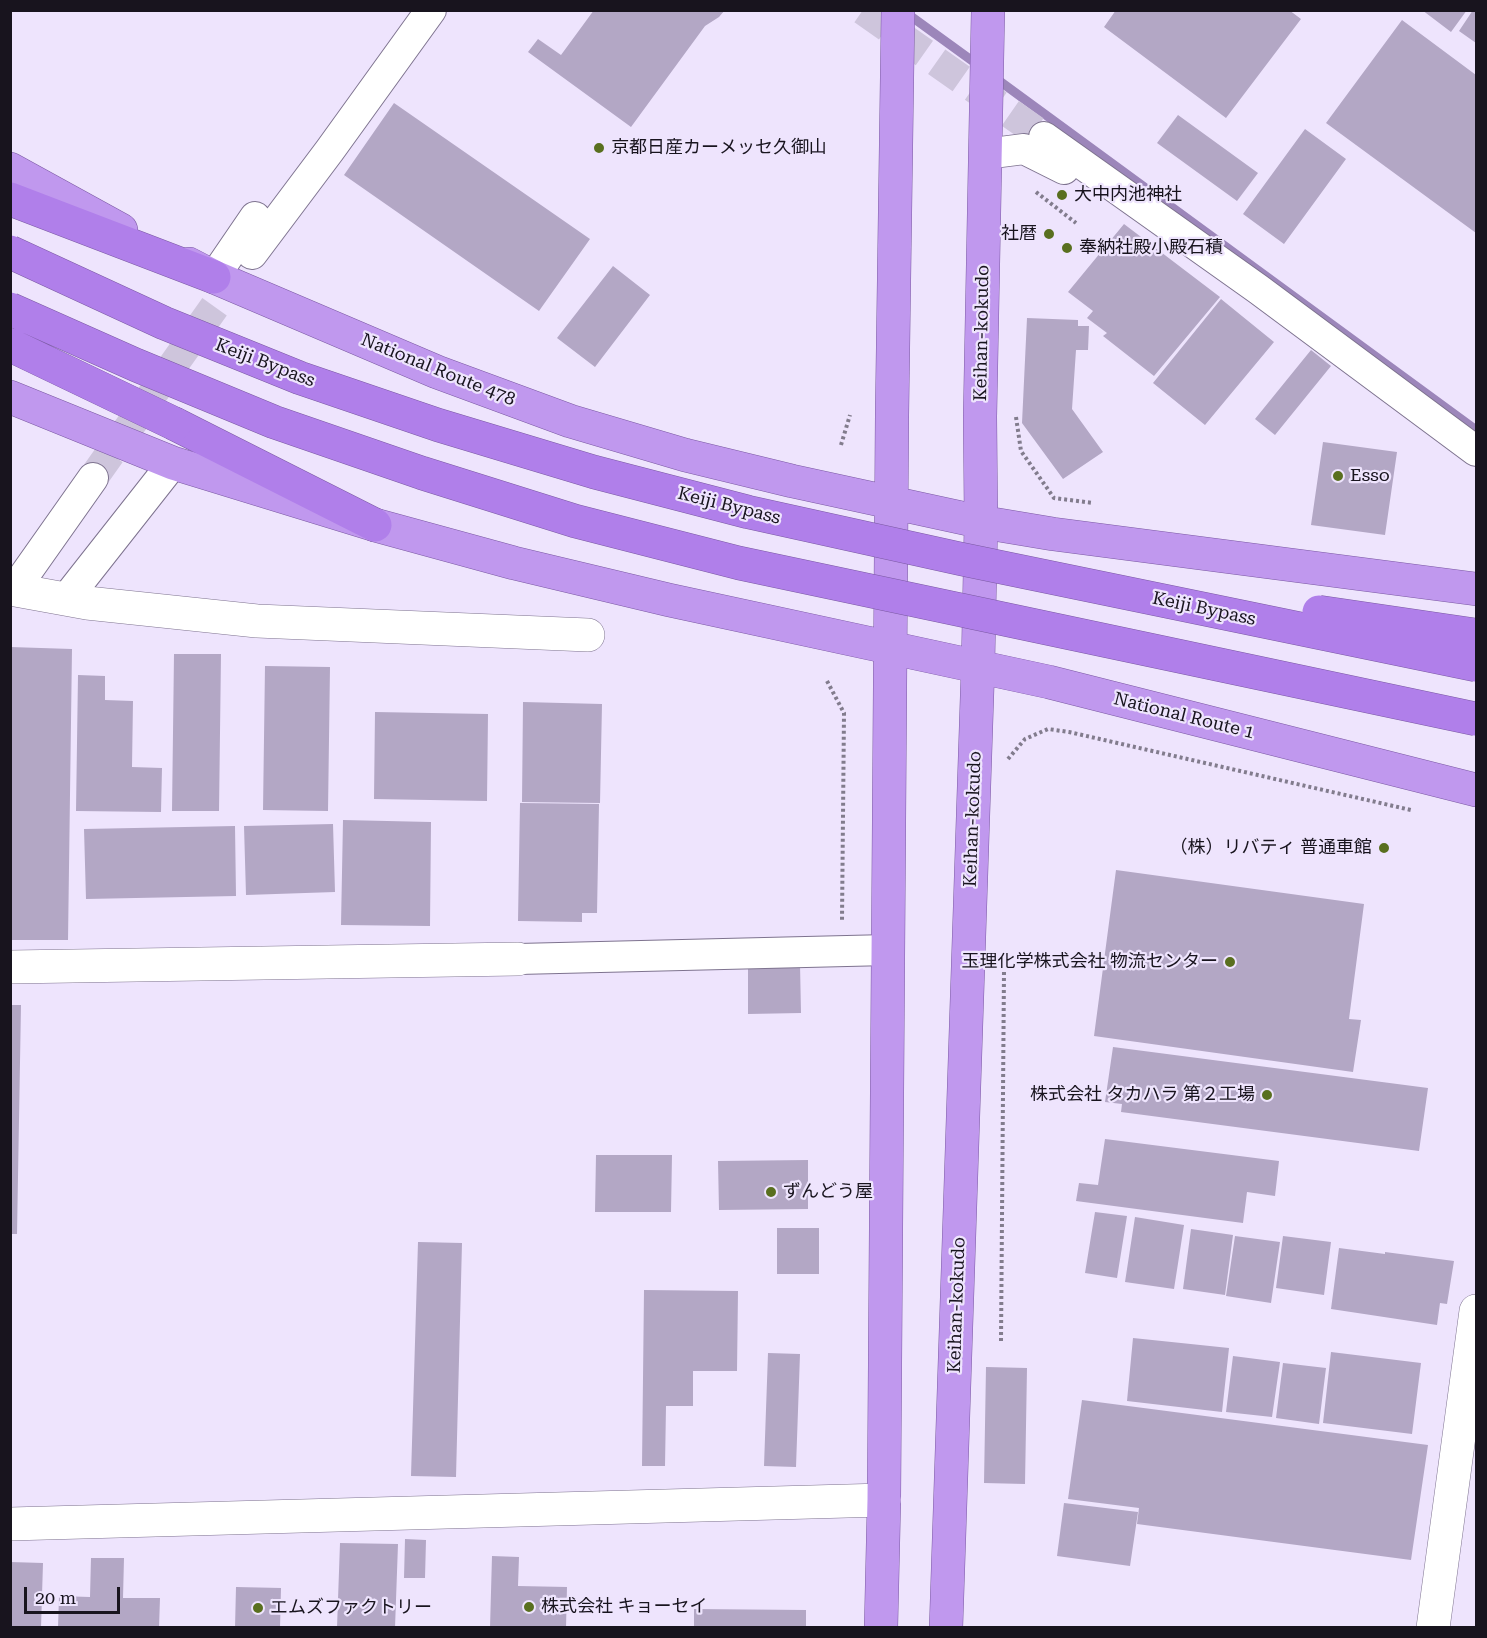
<!DOCTYPE html>
<html>
<head>
<meta charset="utf-8">
<style>
  body { margin:0 }
  #map { position:relative; width:1487px; height:1638px; overflow:hidden; background:#eee4fd; font-family:"Roboto Serif",serif }
  canvas { display:block }
  .frame { position:absolute; inset:0; border:12px solid #18141e; pointer-events:none }
  .scale { position:absolute; left:24px; top:1587px; width:96px; height:27px; box-sizing:border-box; border:3px solid #18141e; border-top:0; padding-left:8px; font-size:18px; line-height:21px; white-space:nowrap; color:#18141e; -webkit-text-stroke:4px #eee4fd; paint-order:stroke }
</style>
</head>
<body>
<div id="map">
<canvas width="1487" height="1638"></canvas>
<div class="frame"></div>
<div class="scale">20 m</div>
</div>
<script>
const ctx = document.querySelector('canvas').getContext('2d');
ctx.lineJoin = 'round';
const poly = rows => new Path2D(rows.map(r => 'M' + r).join(''));
function stroke(path, color, width, dash) { ctx.strokeStyle = color; ctx.lineWidth = width; ctx.lineCap = dash ? 'butt' : 'round'; ctx.setLineDash(dash || []); ctx.stroke(path); }
function fill(path, color) { ctx.fillStyle = color; ctx.fill(path, 'evenodd'); }
function drawText(font, color, halo, rows, align = 'center') {
  ctx.font = font + ' "Roboto Serif","Noto Sans JP",serif'; ctx.lineWidth = 4.5; ctx.setLineDash([]); ctx.textBaseline = 'middle'; ctx.strokeStyle = halo; ctx.fillStyle = color; for (const [text, x, y, turn = 0] of rows) {
    ctx.save(); ctx.translate(x, y); ctx.rotate((+turn || 0) * Math.PI / 180); ctx.textAlign = isNaN(turn) ? turn : align; if (halo) ctx.strokeText(text, 0, 0); ctx.fillText(text, 0, 0); ctx.restore();
  }
}
const stream = poly([
  [905,12,978,65],
  [994,77,1476,430]
]);
const building = poly([
  [594,10,725,10,719,17,705,26,631,127,528,52,538,39,561,55],
  [1116,10,1289,10,1301,19,1226,118,1104,27],
  [1422,10,1467,10,1451,32],
  [1473,10,1476,10,1476,43,1459,31],
  [1402,20,1476,75,1476,233,1326,123],
  [394,103,590,239,539,311,344,175],
  [1178,115,1258,173,1237,201,1157,143],
  [1305,129,1346,159,1284,244,1243,214],
  [1124,224,1220,297,1154,376,1103,336,1107,333,1087,318,1093,311,1068,292],
  [613,266,650,295,595,367,557,338],
  [1221,299,1274,342,1205,425,1153,383],
  [1027,318,1078,320,1078,326,1089,326,1088,350,1076,350,1072,409,1103,452,1063,479,1022,423],
  [1311,350,1331,366,1275,435,1255,419],
  [1323,442,1397,452,1385,535,1311,525],
  [10,647,72,649,68,940,10,940],
  [174,654,221,654,219,811,172,811],
  [265,666,330,667,328,811,263,810],
  [78,675,105,676,105,700,133,701,132,767,162,768,161,812,76,811],
  [523,702,602,704,600,803,522,802],
  [375,712,488,714,487,801,374,799],
  [520,803,599,804,597,913,582,913,582,922,518,921],
  [343,820,431,822,430,926,341,925],
  [333,824,335,892,246,895,244,826],
  [235,826,236,896,86,899,84,829],
  [1116,870,1364,904,1349,1019,1361,1020,1353,1072,1094,1036],
  [800,964,801,1013,748,1014,748,966],
  [10,1005,21,1005,17,1234,10,1234],
  [1113,1047,1428,1088,1419,1151,1121,1112,1122,1104,1105,1102],
  [1105,1139,1279,1161,1275,1196,1247,1192,1243,1223,1076,1201,1079,1183,1098,1185],
  [596,1155,672,1155,671,1212,595,1212],
  [808,1160,808,1209,719,1210,718,1161],
  [1095,1212,1127,1216,1117,1278,1085,1273],
  [1135,1217,1184,1225,1174,1289,1125,1282],
  [777,1228,819,1228,819,1274,777,1274],
  [1191,1229,1233,1235,1225,1295,1183,1289],
  [1235,1236,1280,1242,1271,1303,1226,1296],
  [1283,1236,1331,1242,1324,1295,1276,1288],
  [418,1242,462,1243,456,1477,411,1476],
  [1339,1248,1385,1254,1385,1252,1454,1261,1447,1304,1440,1303,1437,1325,1331,1309],
  [644,1290,738,1291,737,1371,693,1371,693,1406,666,1406,665,1466,642,1466],
  [1133,1338,1229,1348,1222,1412,1127,1401],
  [1331,1352,1421,1363,1412,1434,1323,1423],
  [768,1353,800,1354,796,1467,764,1466],
  [1233,1356,1280,1362,1272,1417,1226,1412],
  [1283,1363,1326,1368,1319,1424,1276,1418],
  [986,1367,1027,1368,1025,1484,984,1483],
  [1082,1400,1428,1445,1411,1560,1137,1524,1139,1508,1068,1499],
  [1064,1503,1138,1512,1130,1566,1057,1556],
  [405,1539,426,1540,425,1578,404,1578],
  [340,1543,398,1544,395,1628,337,1628],
  [492,1556,519,1557,518,1586,567,1587,566,1628,490,1628],
  [91,1558,124,1558,123,1598,160,1598,159,1628,58,1628,59,1596,90,1597],
  [10,1562,43,1563,41,1628,10,1628],
  [236,1587,281,1588,280,1628,235,1628],
  [694,1609,806,1610,806,1628,694,1628]
]);
const minorTunnel = poly([
  [863,10,1044,137],
  [93,478,252,254]
]);
const path = poly([
  [1036,192,1076,223],
  [1016,417,1021,451,1054,498,1093,503],
  [841,445,850,415],
  [827,681,844,713,842,920],
  [1008,759,1025,739,1048,729,1069,732,1411,810],
  [1001,1341,1004,971]
]);
const minor = poly([
  [1044,137,1258,289,1476,451],
  [985,154,1024,149,1064,169],
  [252,254,330,150,431,10],
  [214,277,255,217],
  [14,590,93,478],
  [66,599,173,463],
  [518,959,888,950]
]);
const tertiary = poly([
  [10,589,87,603,257,621,588,635],
  [10,967,518,959],
  [10,1524,884,1500],
  [1433,1628,1476,1311]
]);
const trunk = poly([
  [10,169,121,230],
  [189,264,214,277,437,372,570,421,685,455,792,481,981,522,1053,534,1476,589],
  [10,397,173,463,375,525,514,563,669,600,1049,682,1476,790],
  [881,1628,884,1500,892,415,898,10],
  [946,1628,978,666,981,522,980,417,988,10]
]);
const motorway = poly([
  [10,199,214,277],
  [175,424,375,525]
]);
const motorwayBridge = poly([
  [10,252,164,323,300,378,438,425,594,472,748,512,961,559,1476,665],
  [10,309,136,365,274,422,422,473,575,521,739,563,1476,719],
  [10,345,175,424],
  [1319,612,1476,635]
]);
const markers = [
  [599,148,6,"#596f1f"],
  [1062,195,6,"#596f1f"],
  [1049,234,6,"#596f1f"],
  [1067,248,6,"#596f1f"],
  [1338,476,6,"#596f1f"],
  [1384,848,6,"#596f1f"],
  [1230,962,6,"#596f1f"],
  [1267,1095,6,"#596f1f"],
  [771,1192,6,"#596f1f"],
  [529,1607,6,"#596f1f"],
  [258,1608,6,"#596f1f"]
];
const poiNames = [
  ["京都日産カーメッセ久御山",611,148],
  ["大中内池神社",1074,195],
  ["社暦",1037,234,"right"],
  ["奉納社殿小殿石積",1079,248],
  ["Esso",1350,476],
  ["（株）リバティ 普通車館",1372,848,"right"],
  ["玉理化学株式会社 物流センター",1218,962,"right"],
  ["株式会社 タカハラ 第２工場",1255,1095,"right"],
  ["ずんどう屋",783,1192],
  ["株式会社 キョーセイ",541,1607],
  ["エムズファクトリー",270,1608]
];
const streetNames = [
  ["Keihan-kokudo",982,333,-89],
  ["Keiji Bypass",265,363,21],
  ["National Route 478",438,370,22],
  ["Keiji Bypass",729,506,14],
  ["Keiji Bypass",1204,609,12],
  ["National Route 1",1184,716,14],
  ["Keihan-kokudo",973,819,-88],
  ["Keihan-kokudo",957,1305,-88]
];
stroke(stream, '#9c86ba', 9);
fill(building, '#b3a7c5');
stroke(minorTunnel, '#cec5dc', 30, [30, 15]);
stroke(minor, '#7e738f', 32);
stroke(tertiary, '#7e738f', 34);
stroke(trunk, '#7b5aa3', 34);
stroke(motorway, '#7b5aa3', 34);
stroke(path, '#827c8d', 4, [3, 3]);
stroke(minor, '#fff', 30);
stroke(tertiary, '#fff', 33);
stroke(trunk, '#c098ee', 33);
stroke(motorway, '#b07fea', 33);
stroke(motorwayBridge, '#7b5aa3', 34, []);
stroke(motorwayBridge, '#b07fea', 33);
for (const [x, y, r, color] of markers) { const dot = new Path2D(); dot.arc(x, y, r, 0, 2 * Math.PI); ctx.fillStyle = color; ctx.fill(dot); stroke(dot, '#eee4fd', 2); }
drawText('18px', '#18141e', '#eee4fd', poiNames, 'left');
drawText('18px', '#18141e', '#eee4fd', streetNames);
</script>
</body>
</html>
